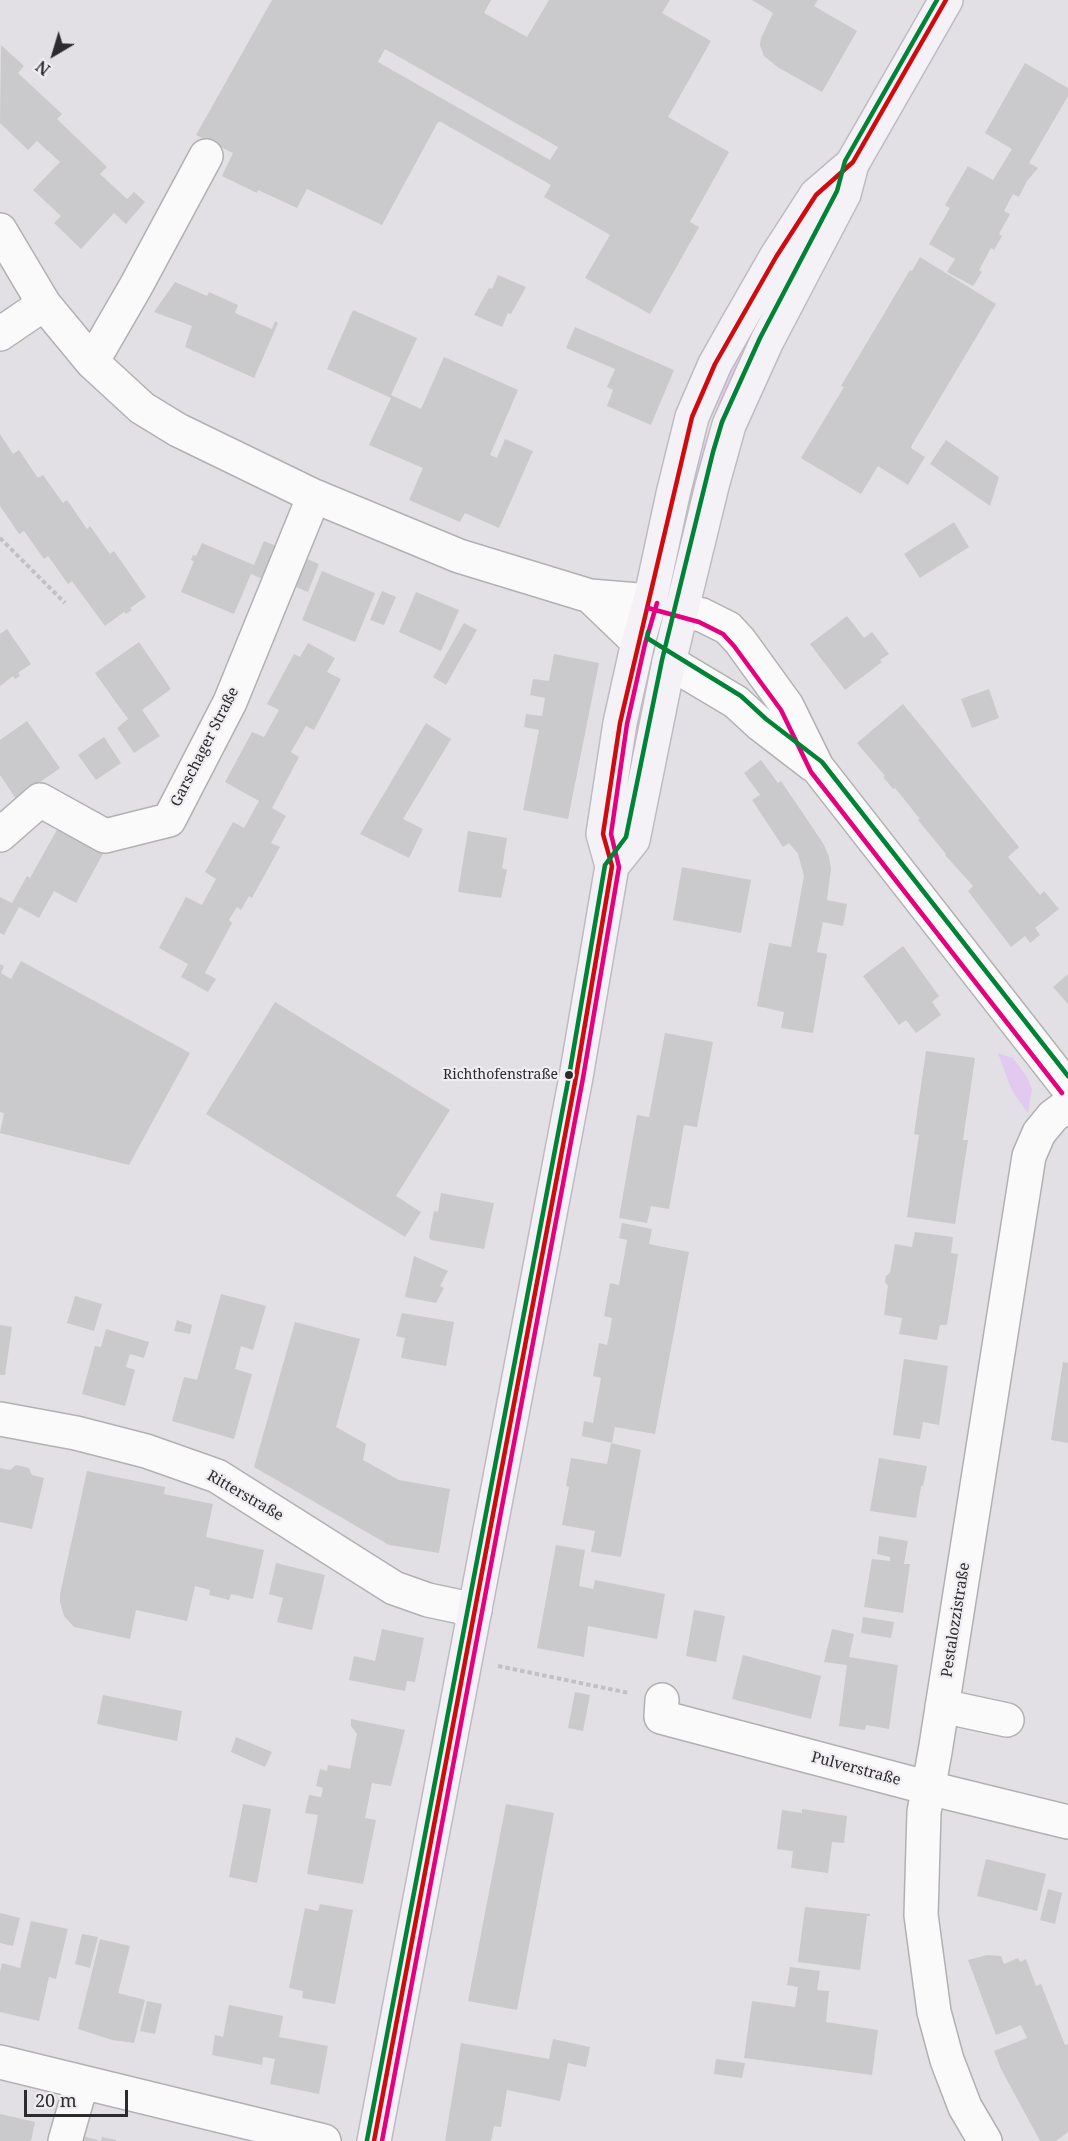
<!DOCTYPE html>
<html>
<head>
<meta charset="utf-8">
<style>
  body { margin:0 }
  #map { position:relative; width:1068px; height:2141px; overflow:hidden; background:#e2e0e4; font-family:"Noto Serif",serif }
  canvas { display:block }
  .north { position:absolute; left:24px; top:24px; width:60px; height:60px; -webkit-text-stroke:4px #f0edf2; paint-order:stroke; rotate:218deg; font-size:16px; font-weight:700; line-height:24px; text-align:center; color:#2c2b2d }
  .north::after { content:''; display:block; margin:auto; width:21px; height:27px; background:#2c2b2d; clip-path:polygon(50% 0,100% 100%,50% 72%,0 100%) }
  .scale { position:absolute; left:24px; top:2090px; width:104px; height:27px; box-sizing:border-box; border:3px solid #2c2b2d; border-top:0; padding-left:8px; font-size:18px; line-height:21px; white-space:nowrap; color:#2c2b2d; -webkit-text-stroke:4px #f0edf2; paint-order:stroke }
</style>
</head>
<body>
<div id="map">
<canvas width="1068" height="2141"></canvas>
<div class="north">N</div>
<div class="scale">20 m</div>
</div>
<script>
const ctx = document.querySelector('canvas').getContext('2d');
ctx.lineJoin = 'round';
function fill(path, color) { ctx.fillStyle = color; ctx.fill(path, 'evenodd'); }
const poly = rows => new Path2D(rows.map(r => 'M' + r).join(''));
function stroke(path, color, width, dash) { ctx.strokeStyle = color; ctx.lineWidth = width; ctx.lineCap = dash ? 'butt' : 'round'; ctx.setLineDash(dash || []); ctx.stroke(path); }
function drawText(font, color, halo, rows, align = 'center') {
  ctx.font = font + ' "Noto Serif",serif'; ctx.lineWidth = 4.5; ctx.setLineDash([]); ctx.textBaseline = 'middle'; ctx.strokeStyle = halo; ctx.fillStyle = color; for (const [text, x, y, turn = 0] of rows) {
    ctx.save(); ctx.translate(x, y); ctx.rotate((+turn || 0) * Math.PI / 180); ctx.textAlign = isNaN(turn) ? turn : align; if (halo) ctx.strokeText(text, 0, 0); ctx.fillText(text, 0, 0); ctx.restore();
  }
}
const green = poly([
  [772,294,690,532,683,531,689,497,702,450,724,387,750,333],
  [998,1053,1013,1058,1027,1077,1032,1089,1028,1113,1012,1091]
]);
const building = poly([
  [272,0,491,0,484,13,527,37,549,0,670,0,662,13,711,41,668,117,729,152,690,222,699,227,650,314,585,278,610,235,544,197,551,185,441,122,438,122,382,225,307,189,297,208,258,190,257,193,222,176,233,153,196,135],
  [385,49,558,147,550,160,378,62],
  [752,0,818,0,814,6,857,31,822,92,779,68,764,56,760,45,761,38,773,13],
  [1,45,24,66,18,73,62,114,57,119,107,167,100,174,127,199,134,192,145,202,126,224,114,213,81,249,54,223,61,216,33,190,60,162,37,141,28,150,0,123],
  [1025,63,1068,88,1068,96,1029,163,1038,168,1027,181,1019,197,1013,194,1004,211,1010,214,999,234,1002,236,994,250,991,248,979,270,982,272,973,286,947,272,955,259,929,244,950,208,945,205,968,166,993,180,1012,149,985,133],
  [920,257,996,304,912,445,911,448,925,457,908,485,878,466,861,494,801,458,844,387,841,386,910,270,912,271],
  [498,275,526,287,511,314,508,313,502,327,474,315,489,288,492,289],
  [175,282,207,296,209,292,238,305,235,313,272,329,275,321,278,323,254,378,185,347,192,326,154,312],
  [353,310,417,338,391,395,421,409,444,357,518,390,490,455,497,458,505,439,533,451,499,528,465,513,460,522,409,500,423,468,369,445,391,398,327,369],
  [575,327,674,370,651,425,607,406,613,390,607,387,615,369,566,348],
  [0,434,13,454,19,450,38,478,43,475,63,503,67,500,87,529,90,526,110,554,114,551,146,597,130,608,132,610,126,614,124,612,105,626,72,581,68,584,48,556,44,559,24,531,19,534,0,506],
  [946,440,999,477,990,506,930,464],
  [954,522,969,547,920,578,904,554],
  [264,541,279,547,265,580,251,574,234,614,181,592,194,561,191,560,193,555,196,556,202,543,254,565],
  [305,558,319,564,308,592,293,586],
  [322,571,375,593,355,642,302,620],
  [382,591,396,597,384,625,370,620],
  [416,592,459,610,441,651,399,632],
  [847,616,864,638,872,632,889,654,880,660,882,662,845,690,810,644],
  [464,623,477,630,446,685,433,677],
  [7,629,31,664,18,673,20,676,15,679,13,676,0,686,0,634],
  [139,642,171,689,142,710,160,736,134,753,117,728,128,719,95,673],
  [308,643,335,658,327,672,341,679,314,730,306,726,291,752,299,757,272,808,286,816,271,843,280,847,252,898,249,896,241,910,237,907,229,920,232,923,205,973,216,979,208,992,181,977,188,964,159,948,186,897,202,905,216,879,205,872,233,822,244,828,259,801,225,782,252,732,264,737,279,710,267,704,294,654,300,657],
  [554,654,599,663,568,819,523,810,539,730,524,727,526,714,542,716,545,698,530,695,533,679,549,681],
  [989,689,999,718,972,728,961,699],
  [903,704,1019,847,1008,857,1040,895,1044,891,1059,909,1035,928,1040,935,1030,943,1025,936,1011,947,968,891,973,886,945,855,946,854,918,820,920,819,895,788,893,789,883,777,885,776,857,743],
  [27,721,60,768,16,799,0,775,0,740],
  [426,723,451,739,403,819,423,829,409,858,360,834],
  [104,737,121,763,96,780,78,755],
  [761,760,778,783,781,781,823,843,829,857,831,869,827,900,847,904,843,926,823,922,817,952,827,954,813,1033,781,1028,784,1012,757,1006,769,943,791,947,804,876,798,854,789,843,783,847,752,800,760,795,744,773],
  [58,828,104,852,76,903,54,891,39,918,19,907,4,935,0,933,0,897,12,903,27,876,30,878],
  [468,831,507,838,502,868,507,870,501,898,458,892],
  [682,867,751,880,741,933,673,920],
  [903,946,939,996,932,1002,941,1015,916,1033,906,1020,899,1025,863,976],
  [21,961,190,1053,129,1165,0,1133,4,1113,0,1112,0,964,4,966,1,973,11,979],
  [1068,974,1068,1004,1053,987],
  [275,1002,450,1110,396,1196,421,1212,405,1237,206,1114],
  [665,1033,713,1042,697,1127,684,1125,669,1209,651,1206,647,1223,619,1218,637,1115,649,1117],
  [926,1051,975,1058,963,1140,968,1140,955,1224,907,1217,919,1135,914,1134],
  [441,1193,494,1203,484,1249,431,1240,429,1237,434,1211,438,1212],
  [622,1223,652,1229,649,1244,689,1252,655,1434,615,1427,612,1443,582,1436,584,1421,593,1423,601,1378,593,1376,599,1343,607,1345,610,1331,612,1318,604,1316,610,1283,619,1285,627,1240,619,1238],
  [915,1232,953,1237,951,1253,958,1254,947,1325,940,1325,937,1340,899,1334,902,1318,884,1315,888,1286,885,1282,886,1276,890,1273,895,1244,912,1247],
  [414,1256,448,1271,440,1286,444,1288,436,1303,405,1297],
  [221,1294,266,1306,253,1350,241,1346,235,1369,252,1374,234,1439,172,1421,184,1377,197,1380],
  [75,1296,102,1304,94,1331,67,1323],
  [402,1313,454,1322,446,1366,401,1358,405,1338,396,1336],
  [177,1320,192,1325,190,1334,174,1331],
  [295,1322,360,1339,336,1427,366,1444,363,1460,399,1480,450,1489,439,1553,389,1545,254,1467],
  [0,1325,12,1327,5,1375,0,1375],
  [106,1329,149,1342,144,1358,130,1354,126,1367,135,1370,125,1406,82,1394,95,1346,101,1347],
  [904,1359,948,1366,939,1425,923,1422,920,1439,893,1435],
  [1063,1362,1068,1363,1068,1443,1051,1440],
  [611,1443,641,1450,621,1557,591,1552,595,1531,562,1525,569,1487,566,1486,571,1458,607,1464],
  [879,1458,927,1466,923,1486,921,1486,916,1518,870,1511],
  [16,1465,29,1468,32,1475,44,1478,32,1529,0,1522,0,1468,10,1470],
  [87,1471,165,1487,164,1494,213,1504,206,1537,264,1550,253,1599,231,1594,229,1600,209,1595,210,1590,195,1586,187,1621,136,1610,130,1639,74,1627,64,1616,60,1602,60,1594],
  [879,1536,908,1541,904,1564,910,1564,903,1613,864,1607,872,1559,890,1561,890,1557,877,1554],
  [556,1545,585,1550,579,1586,593,1589,595,1580,665,1594,657,1639,588,1626,584,1657,537,1648],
  [276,1563,325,1575,312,1630,277,1622,283,1598,269,1594],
  [694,1610,725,1616,716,1662,686,1656],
  [863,1617,894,1622,891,1638,861,1633],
  [382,1629,424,1638,415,1682,407,1681,405,1691,349,1680,354,1656,375,1661],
  [832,1629,854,1634,849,1657,898,1665,889,1729,866,1725,865,1730,839,1726,847,1665,824,1662],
  [743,1655,821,1676,811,1719,732,1699],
  [575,1692,590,1695,583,1731,568,1728],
  [103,1695,182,1711,177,1741,97,1724],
  [351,1719,405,1730,391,1786,372,1783,365,1818,376,1820,363,1884,307,1874,318,1815,305,1813,309,1795,321,1797,323,1788,316,1786,320,1769,327,1771,328,1765,350,1769,357,1734,351,1726],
  [236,1737,272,1752,265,1767,231,1752],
  [243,1804,271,1809,257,1883,229,1877],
  [506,1804,554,1813,517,2010,468,2001],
  [802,1809,847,1816,844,1843,832,1842,828,1873,791,1868,793,1851,777,1849,782,1810,802,1813],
  [986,1859,1046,1874,1037,1911,977,1896],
  [1048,1889,1062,1893,1055,1924,1040,1920],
  [320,1904,353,1910,335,2004,302,1998,303,1991,289,1988,305,1908,318,1911],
  [805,1907,870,1914,870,1916,867,1916,860,1970,798,1962],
  [0,1913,20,1918,13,1946,0,1943],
  [31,1921,68,1929,56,1979,49,1977,39,2021,0,2012,0,1972,2,1963,20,1968],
  [82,1934,98,1937,90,1968,75,1964],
  [100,1939,130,1946,118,1993,145,2000,134,2043,112,2040,78,2029],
  [987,1955,1001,1956,1004,1964,1018,1958,1020,1962,1026,1959,1036,1986,1041,1984,1065,2045,1068,2044,1068,2132,1056,2141,1040,2141,1001,2069,994,2051,1027,2038,1021,2025,996,2035,968,1960],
  [790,1967,820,1971,817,1990,829,1991,826,2022,878,2030,872,2075,744,2058,752,2001,795,2007,798,1987,787,1985],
  [147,2001,162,2004,155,2034,140,2031],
  [229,2005,283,2016,279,2037,328,2046,319,2094,270,2084,275,2059,263,2057,262,2065,212,2055,215,2035,223,2037],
  [553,2039,590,2047,586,2067,568,2063,560,2101,507,2090,501,2127,494,2126,491,2141,445,2141,461,2043,549,2059],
  [716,2059,745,2063,742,2078,714,2074],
  [0,2114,35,2122,31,2141,0,2141],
  [78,2135,98,2140,97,2141,77,2141],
  [102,2137,116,2140,116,2141,101,2141]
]);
const path = poly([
  [0,538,65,603],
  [498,1666,629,1693]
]);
const minor = poly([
  [0,230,44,304,92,362,142,408,178,430,314,496,459,556,590,596,650,601],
  [0,334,44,304],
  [92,362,136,286,206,156],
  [590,596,638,642],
  [682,611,702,615,728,628,740,641,787,706,817,767,1068,1088],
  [669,662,736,702,761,725,813,765],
  [0,835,40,800,105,836,169,820,230,702,314,496],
  [0,1419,76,1433,146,1451,217,1476,394,1588,428,1600,475,1610],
  [662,1700,661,1717,929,1788,1068,1822],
  [942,1706,1007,1720],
  [0,2062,324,2141],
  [65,2141,82,2082],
  [985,2141,965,2107,947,2060,934,2012,921,1915,924,1812,935,1752,1029,1156,1039,1133,1053,1116,1068,1105]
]);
const major = poly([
  [612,866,633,840,669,662,712,486,729,425,767,341,844,194,852,164,946,0],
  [374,2141,576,1077,612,866,603,834,620,723,638,642,650,601,673,494,692,417,715,364,737,325,776,257,816,195,852,164]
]);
const bus1 = poly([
  [374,2141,576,1077,612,866,603,834,620,723,692,417,715,364,776,257,816,195,853,162,946,0]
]);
const bus2 = poly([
  [648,608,699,622,723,634,734,646,781,710,811,772,1062,1093],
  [382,2141,583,1078,619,867,611,834,627,724,645,644,657,603]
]);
const bus3 = poly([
  [648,632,647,638,741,696,766,719,822,762,1068,1076],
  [367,2140,569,1076,605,865,626,837,662,660,713,452,722,422,760,338,837,191,845,161,937,0]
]);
const markers = [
  [569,1075,5,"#2c2b2d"]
];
const busNames = [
  ["Richthofenstraße",558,1075]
];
const streetNames = [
  ["Garschager Straße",205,747,-63],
  ["Ritterstraße",245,1496,30],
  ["Pestalozzistraße",956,1620,-81],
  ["Pulverstraße",856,1769,15]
];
fill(green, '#e2c9f0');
fill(building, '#cac9cb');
stroke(minor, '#b1b0b2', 36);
stroke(major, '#bfbac3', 36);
stroke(path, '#c1c1c2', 4, [4.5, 3]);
stroke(minor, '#fbfafb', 33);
stroke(major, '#f5f2f7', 33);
stroke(bus1, '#d00b10', 4.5);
stroke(bus2, '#e5007d', 4.5);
stroke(bus3, '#008237', 4.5);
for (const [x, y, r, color] of markers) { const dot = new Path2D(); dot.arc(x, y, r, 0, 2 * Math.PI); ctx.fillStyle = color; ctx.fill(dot); stroke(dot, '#f0edf2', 2); }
drawText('14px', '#2c2b2d', '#f0edf2', busNames, 'right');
drawText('15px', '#2c2b2d', '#f0edf2', streetNames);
</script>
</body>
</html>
